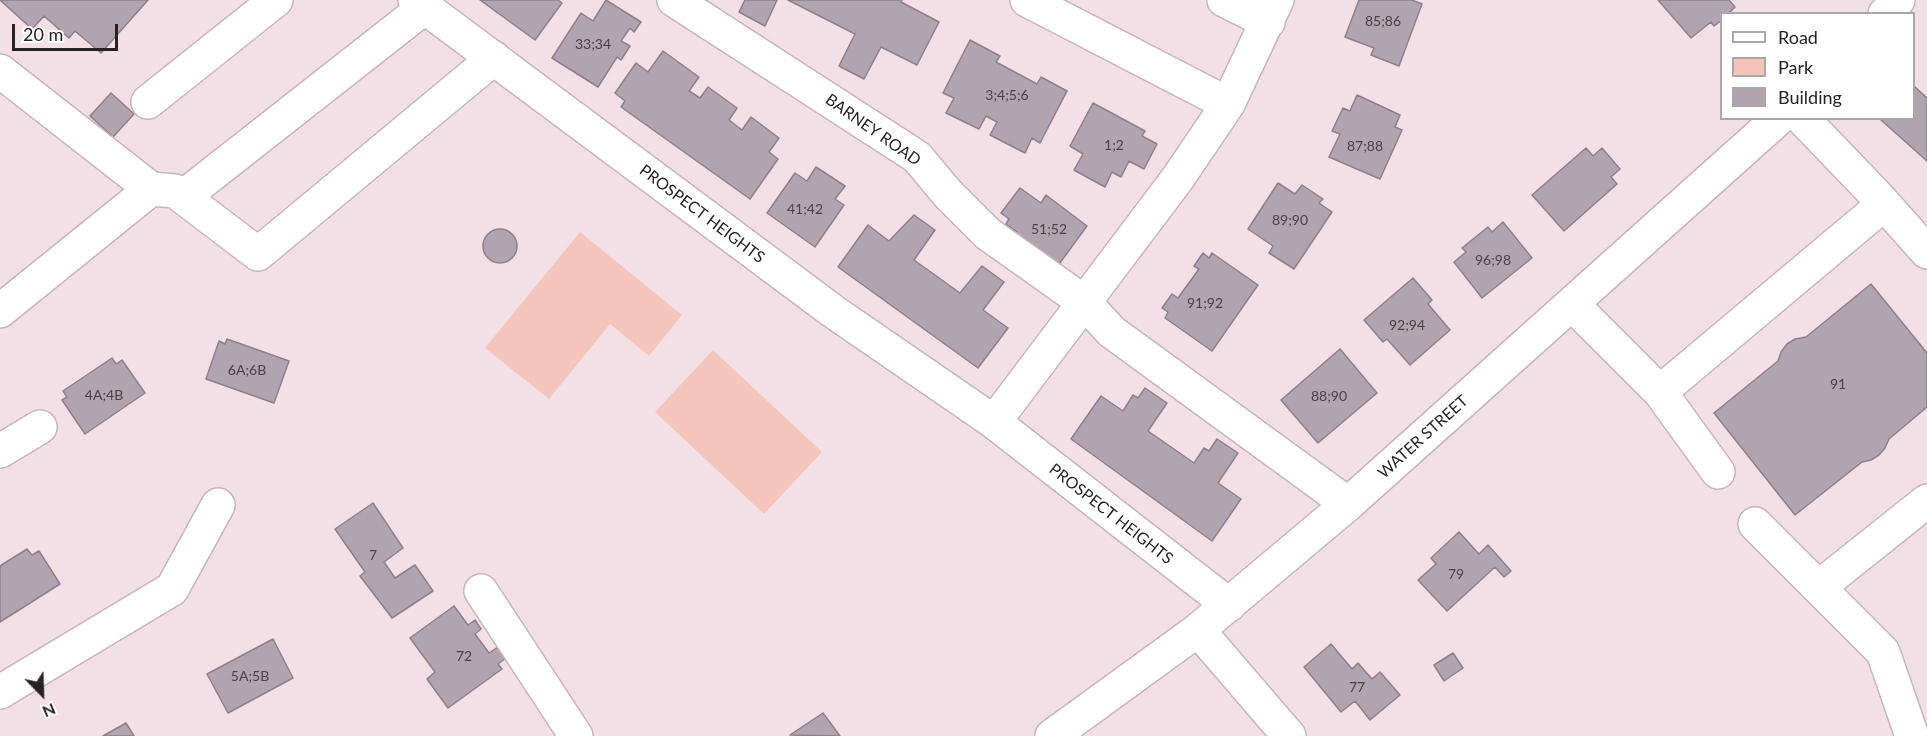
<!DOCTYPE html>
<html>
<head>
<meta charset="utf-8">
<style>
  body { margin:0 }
  #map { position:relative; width:1927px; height:736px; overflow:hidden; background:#f3e0e7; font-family:Lato,sans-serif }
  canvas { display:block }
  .legend { position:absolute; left:1720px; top:12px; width:195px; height:108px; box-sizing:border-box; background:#fff; border:2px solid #a9a7a7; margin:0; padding:8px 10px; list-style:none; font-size:18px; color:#292224 }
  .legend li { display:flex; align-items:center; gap:12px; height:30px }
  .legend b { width:30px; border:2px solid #a9a7a7 }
  .north { position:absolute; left:12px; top:664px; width:60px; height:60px; -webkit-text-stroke:4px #fff; paint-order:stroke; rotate:157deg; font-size:16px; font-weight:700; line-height:24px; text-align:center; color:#292224 }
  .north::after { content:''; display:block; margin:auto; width:21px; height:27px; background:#292224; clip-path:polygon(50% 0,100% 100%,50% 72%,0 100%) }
  .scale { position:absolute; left:12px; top:24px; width:106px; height:27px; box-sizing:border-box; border:3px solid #292224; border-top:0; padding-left:8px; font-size:18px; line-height:21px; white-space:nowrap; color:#292224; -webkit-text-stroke:4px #fff; paint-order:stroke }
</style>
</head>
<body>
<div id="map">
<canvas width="1927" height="736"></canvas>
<ul class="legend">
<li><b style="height:8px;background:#fff"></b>Road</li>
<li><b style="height:16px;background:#f3c5bb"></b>Park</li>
<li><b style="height:16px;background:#b2a4af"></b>Building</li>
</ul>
<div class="north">N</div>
<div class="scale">20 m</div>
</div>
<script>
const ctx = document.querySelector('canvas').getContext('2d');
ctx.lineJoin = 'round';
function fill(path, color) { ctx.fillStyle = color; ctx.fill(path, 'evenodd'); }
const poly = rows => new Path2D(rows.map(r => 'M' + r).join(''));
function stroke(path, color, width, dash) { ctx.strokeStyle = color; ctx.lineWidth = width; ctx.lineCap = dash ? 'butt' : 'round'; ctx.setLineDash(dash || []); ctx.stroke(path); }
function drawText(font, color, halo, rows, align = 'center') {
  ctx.font = font + ' Lato,sans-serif'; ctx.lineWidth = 4.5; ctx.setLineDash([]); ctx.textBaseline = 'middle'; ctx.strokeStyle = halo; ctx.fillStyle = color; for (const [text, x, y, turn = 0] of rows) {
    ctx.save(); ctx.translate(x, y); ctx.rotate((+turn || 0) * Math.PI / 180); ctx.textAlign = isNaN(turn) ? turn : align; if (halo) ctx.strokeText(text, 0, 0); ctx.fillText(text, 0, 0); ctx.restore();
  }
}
const green = poly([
  [580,232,682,315,649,356,610,324,549,399,485,348],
  [713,350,822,452,764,514,655,412]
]);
const building = poly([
  [0,0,148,0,101,53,75,31,69,38,44,16,32,29,0,0],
  [480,0,558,0,562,3,535,40,480,0],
  [606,0,641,22,634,32,630,28,621,41,630,46,621,60,617,57,598,87,552,58,581,13,593,21,606,0],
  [745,0,777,0,765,26,739,12,745,0],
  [788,0,902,0,901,2,939,22,917,65,881,47,864,79,839,66,855,34,788,0],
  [1359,0,1412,0,1422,4,1399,66,1371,55,1374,48,1345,37,1359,0],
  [1658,0,1729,0,1735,7,1728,14,1722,14,1722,20,1714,26,1711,22,1691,38,1658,0],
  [970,40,1000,56,996,62,1037,84,1041,77,1067,91,1040,143,1032,138,1025,153,990,135,997,122,986,116,979,129,946,113,954,98,943,93,970,40],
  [663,51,699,77,689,91,700,98,708,87,737,108,729,120,742,130,751,117,779,138,769,152,778,159,750,199,621,107,625,101,615,93,636,63,648,72,663,51],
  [1914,86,1927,98,1927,161,1881,120,1883,118,1914,118,1914,86],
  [111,93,134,114,113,137,90,116,111,93],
  [1357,95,1400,115,1395,127,1402,130,1380,179,1329,157,1340,134,1332,131,1343,108,1350,111,1357,95],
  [1093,103,1145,131,1142,136,1157,144,1144,169,1129,161,1121,177,1112,172,1105,187,1074,170,1083,154,1070,146,1093,103],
  [1586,148,1593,156,1602,148,1620,169,1611,177,1617,184,1564,231,1532,195,1586,148],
  [816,167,845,186,835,199,844,205,815,247,767,213,795,173,807,181,816,167],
  [1278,183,1295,194,1302,185,1323,199,1319,203,1332,212,1294,269,1269,253,1273,246,1248,229,1278,183],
  [1020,188,1041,203,1046,195,1087,226,1054,271,1011,240,1017,232,1006,224,1009,219,1001,213,1020,188],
  [914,215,935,230,914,260,960,293,982,266,1004,282,983,310,1008,328,978,368,838,267,868,225,889,241,914,215],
  [1503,222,1532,258,1482,298,1454,262,1466,252,1462,248,1488,227,1492,232,1503,222],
  '483 246a17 17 0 1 1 34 0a17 17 0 1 1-34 0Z',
  [1203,253,1209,258,1212,253,1258,285,1212,351,1165,318,1168,312,1162,308,1172,294,1178,298,1199,269,1194,266,1203,253],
  [1413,278,1432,300,1428,304,1450,330,1410,365,1387,339,1383,342,1364,320,1413,278],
  [1871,284,1927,353,1927,407,1889,439,1885,448,1879,455,1871,460,1862,462,1795,515,1714,413,1778,361,1781,352,1787,344,1795,339,1806,337,1871,284],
  [227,339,289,361,274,403,206,379,219,341,225,344,227,339],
  [1340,349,1377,393,1318,443,1281,400,1340,349],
  [112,358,116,364,122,360,145,393,85,434,62,400,67,397,63,391,112,358],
  [1145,388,1167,403,1148,431,1194,463,1204,448,1209,451,1217,439,1238,453,1218,483,1241,499,1212,541,1071,439,1101,396,1123,411,1133,395,1138,398,1145,388],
  [373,503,403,548,384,562,395,578,415,565,433,591,392,618,360,576,365,572,335,529,373,503],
  [1459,532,1479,554,1488,545,1511,571,1504,577,1495,567,1447,611,1418,580,1436,564,1431,558,1459,532],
  [27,549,32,555,39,551,60,584,0,622,0,566,27,549],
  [454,606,468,625,475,620,481,629,475,634,489,653,498,647,506,658,498,664,502,669,448,708,427,679,435,672,410,638,454,606],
  [273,639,293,678,228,713,207,674,273,639],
  [1331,644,1352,669,1358,663,1372,679,1380,672,1400,695,1370,720,1355,701,1341,712,1304,667,1331,644],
  [1453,653,1463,668,1444,681,1434,665,1453,653],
  [823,713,840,736,790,735,823,713],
  [126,723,134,736,103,736,126,723]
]);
const minor = poly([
  [415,0,834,312,994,422,1229,605],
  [674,0,917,157,948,194,988,234,1084,302,1112,332,1348,504],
  [1027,0,1228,104],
  [1224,0,1268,22],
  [1885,14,1898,0],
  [0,71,151,189],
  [148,102,276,0],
  [1802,118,1877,196,1927,252],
  [183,197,425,7],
  [1572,304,1660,392,1884,204],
  [0,311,151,189,175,191,258,254,494,58],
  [1660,392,1718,472],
  [994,422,1178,178,1228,104,1277,0],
  [0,451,40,427],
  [1755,524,1883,652,1912,736],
  [1819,587,1927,501],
  [481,591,576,736],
  [1198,630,1289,736],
  [0,692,172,589,218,505],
  [1052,736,1198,630,1348,504,1779,118]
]);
const numberNames = [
  ["85;86",1383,21],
  ["33;34",593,44],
  ["3;4;5;6",1007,95],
  ["1;2",1114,145],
  ["87;88",1365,146],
  ["41;42",805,209],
  ["89;90",1290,220],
  ["51;52",1049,229],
  ["96;98",1493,260],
  ["91;92",1205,303],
  ["92;94",1407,325],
  ["6A;6B",247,370],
  ["91",1838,384],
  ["4A;4B",104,395],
  ["88;90",1329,396],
  ["7",373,555],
  ["79",1456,574],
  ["72",464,656],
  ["5A;5B",250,676],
  ["77",1357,687]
];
const streetNames = [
  ["BARNEY ROAD",873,130,35],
  ["PROSPECT HEIGHTS",702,214,37],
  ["WATER STREET",1423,437,-42],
  ["PROSPECT HEIGHTS",1111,514,38]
];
fill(green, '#f3c5bb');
fill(building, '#b2a4af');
stroke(building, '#8d808b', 1.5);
stroke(minor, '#c7b5bc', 36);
stroke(minor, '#fff', 33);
drawText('14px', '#4b4247', null, numberNames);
drawText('16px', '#292224', '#fff', streetNames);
</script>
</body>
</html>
